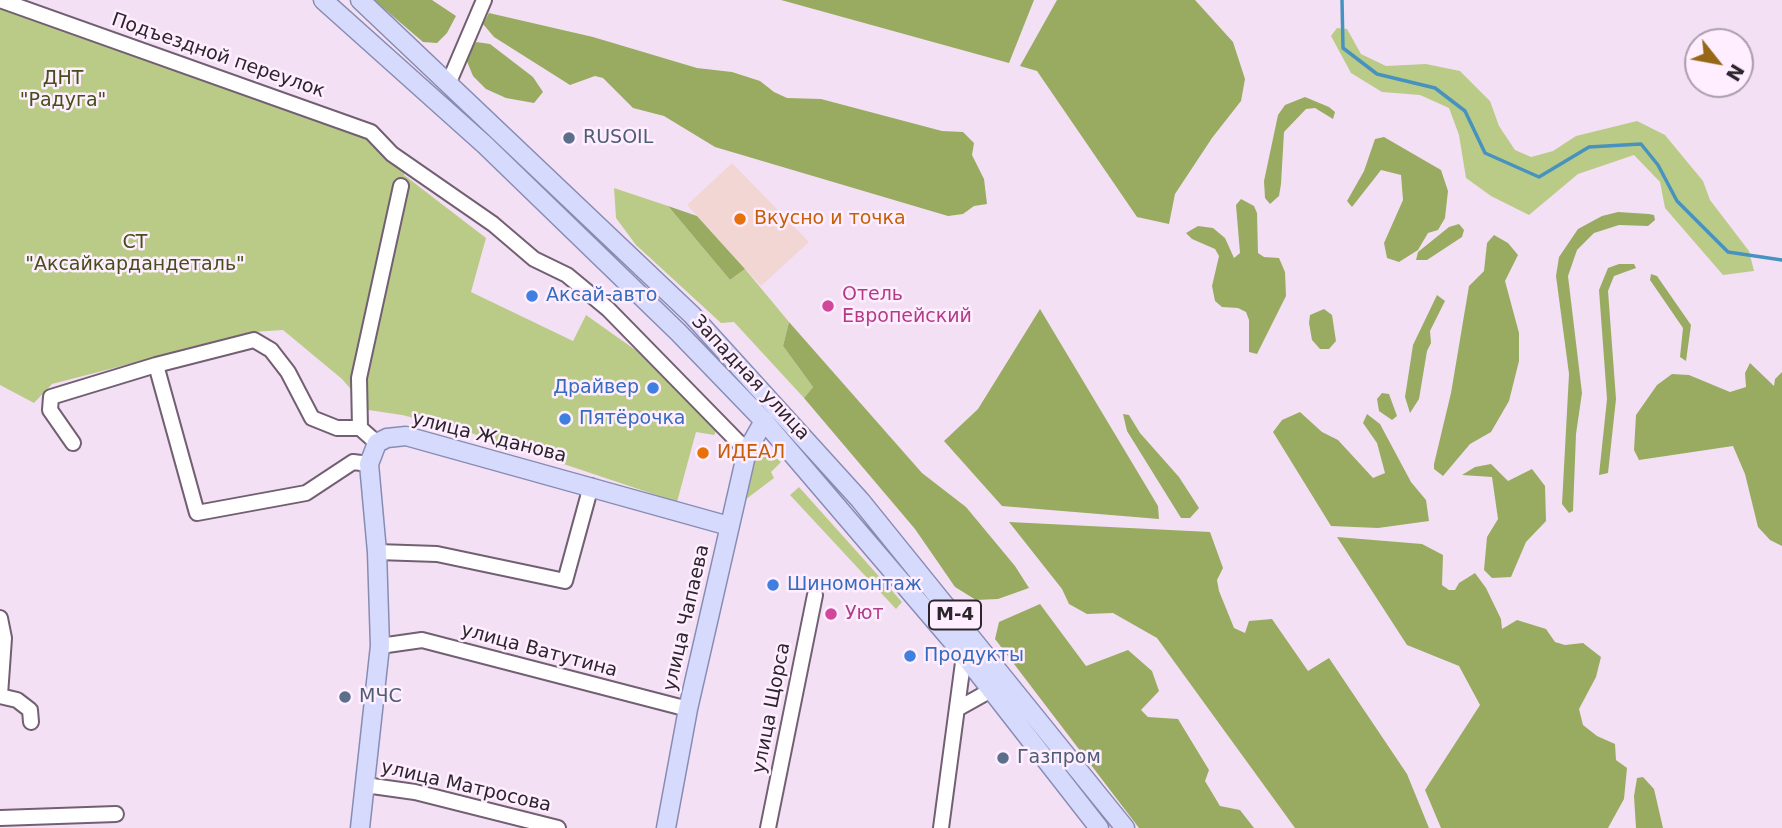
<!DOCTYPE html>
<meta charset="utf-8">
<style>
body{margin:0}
#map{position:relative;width:1782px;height:828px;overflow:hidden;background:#f4e0f4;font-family:"DejaVu Sans",sans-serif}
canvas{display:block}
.north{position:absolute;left:1684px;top:28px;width:70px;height:70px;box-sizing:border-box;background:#fef;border:2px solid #ab9eab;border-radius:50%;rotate:121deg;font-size:19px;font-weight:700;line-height:28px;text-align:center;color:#2c252c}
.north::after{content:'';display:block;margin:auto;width:24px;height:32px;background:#976718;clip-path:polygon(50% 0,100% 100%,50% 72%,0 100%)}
</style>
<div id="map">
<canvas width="1782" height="828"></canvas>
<div class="north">N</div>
</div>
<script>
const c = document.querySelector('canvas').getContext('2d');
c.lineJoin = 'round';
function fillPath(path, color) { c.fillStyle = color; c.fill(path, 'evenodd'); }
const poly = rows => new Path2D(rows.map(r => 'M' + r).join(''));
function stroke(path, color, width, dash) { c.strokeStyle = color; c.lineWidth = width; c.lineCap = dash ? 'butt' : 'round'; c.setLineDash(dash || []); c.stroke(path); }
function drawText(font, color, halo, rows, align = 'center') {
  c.font = font + ' "DejaVu Sans",sans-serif'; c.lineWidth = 5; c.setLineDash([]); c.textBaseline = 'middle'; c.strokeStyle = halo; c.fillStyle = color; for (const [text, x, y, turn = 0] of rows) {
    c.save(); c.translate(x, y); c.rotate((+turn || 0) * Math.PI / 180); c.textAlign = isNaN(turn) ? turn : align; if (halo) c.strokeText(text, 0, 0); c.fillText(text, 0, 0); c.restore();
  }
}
const commercial = poly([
 [732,163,809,242,761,286,687,205]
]);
const green = poly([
 [0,0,363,132,407,157,404,175,486,238,471,292,573,341,586,315,644,356,718,428,714,435,696,432,677,502,459,429,402,415,355,408,355,394,342,379,283,330,253,332,52,384,34,403,0,385],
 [1337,28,1347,29,1361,54,1386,66,1426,64,1460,71,1490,101,1499,126,1515,150,1531,157,1553,151,1576,136,1637,121,1665,135,1703,181,1710,200,1749,251,1754,271,1723,275,1665,208,1660,182,1634,155,1578,174,1529,215,1491,196,1466,178,1459,135,1449,108,1420,95,1382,92,1351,73,1331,36],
 [614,188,668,206,730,280,745,269,789,322,783,346,813,387,804,398,734,322,721,323,636,245,616,218],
 [763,453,772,455,781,462,771,472,774,478,741,503,748,469,755,456],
 [799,487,902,602,896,609,790,495]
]);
const forest = poly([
 [374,0,432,0,456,16,447,33,437,43,423,42],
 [781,0,1034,0,1009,63],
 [1057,0,1195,0,1233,42,1245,79,1241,101,1212,138,1175,194,1169,224,1137,217,1037,71,1020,66],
 [489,13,593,37,697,68,732,72,760,81,774,92,787,98,821,99,942,131,963,132,974,143,972,155,984,179,987,204,974,206,963,214,948,216,715,147,664,116,633,108,603,78,595,76,570,85,494,37,483,24],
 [476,42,490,44,533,77,543,92,534,103,506,98,486,89,473,76,466,59],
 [1305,97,1329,107,1335,112,1333,119,1315,108,1306,109,1284,132,1281,184,1279,196,1270,204,1265,198,1264,181,1278,115,1285,105],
 [1384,137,1441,170,1448,191,1445,218,1438,230,1428,233,1418,250,1399,262,1387,258,1384,243,1403,200,1401,175,1381,170,1352,207,1347,201,1364,171,1375,139],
 [1241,199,1254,206,1257,213,1258,253,1264,257,1279,258,1285,272,1286,296,1257,354,1249,352,1249,320,1246,312,1238,308,1222,307,1215,301,1212,286,1219,256,1215,249,1192,239,1186,233,1198,226,1213,228,1225,238,1234,258,1240,253,1236,205],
 [668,206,697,216,745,269,730,280],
 [1618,212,1649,214,1654,215,1655,220,1648,226,1619,225,1594,233,1577,250,1568,276,1582,393,1576,434,1573,511,1569,513,1562,504,1569,374,1556,276,1559,257,1578,229,1602,216],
 [1459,224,1464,230,1462,237,1427,260,1416,260,1418,252,1449,227],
 [1494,235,1508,243,1518,255,1505,281,1519,333,1519,361,1509,401,1491,432,1470,444,1443,476,1434,469,1434,464,1451,393,1469,286,1484,271,1487,243],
 [1619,264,1634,264,1636,268,1614,276,1608,291,1616,399,1608,473,1599,475,1607,399,1599,290,1608,268],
 [1651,274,1657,276,1691,325,1686,361,1680,357,1683,328,1650,280],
 [1437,295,1445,301,1430,331,1431,343,1427,351,1419,399,1410,413,1405,397,1413,345],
 [1040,309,1158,506,1159,519,1002,506,944,441,978,409],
 [1324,309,1332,315,1336,341,1329,349,1320,349,1312,340,1309,323,1310,315],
 [789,322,922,473,966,507,1015,566,1029,588,998,599,976,600,955,587,915,529,804,398,813,387,783,346],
 [1750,363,1774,386,1775,379,1782,372,1782,546,1770,540,1758,527,1745,474,1733,446,1639,460,1634,450,1636,415,1657,385,1672,374,1689,375,1730,392,1746,387,1745,373],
 [1382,393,1389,394,1397,416,1392,420,1379,411,1377,399],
 [1300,412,1322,432,1338,440,1373,478,1385,473,1377,443,1363,423,1367,414,1380,424,1411,482,1426,500,1429,521,1378,528,1331,526,1273,432,1282,420],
 [1123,414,1129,415,1140,433,1179,477,1199,508,1190,518,1181,518,1127,431],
 [1491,464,1508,481,1532,469,1545,486,1546,521,1526,542,1511,577,1492,578,1484,570,1487,537,1498,519,1492,477,1462,475,1475,467],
 [1009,522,1210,532,1223,568,1217,580,1219,591,1234,628,1245,633,1249,621,1272,619,1308,671,1329,658,1407,774,1429,828,1295,828,1157,638,1113,613,1087,614,1069,604,1062,589],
 [1337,537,1422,544,1443,555,1442,585,1449,590,1455,590,1459,583,1475,573,1486,588,1501,619,1502,629,1517,620,1546,629,1555,642,1565,645,1583,643,1601,657,1596,677,1579,709,1583,725,1597,736,1615,744,1616,760,1627,768,1624,799,1608,828,1441,828,1425,790,1480,705,1459,666,1407,645],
 [1040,604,1086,666,1128,650,1152,671,1159,691,1141,710,1148,717,1178,719,1209,770,1205,781,1220,806,1240,810,1254,828,1139,828,995,639,999,622],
 [1643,777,1654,789,1663,828,1636,828,1634,796,1637,778]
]);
const stream = poly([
 [1342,0,1343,48,1377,74,1435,88,1465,111,1485,153,1539,177,1589,147,1641,144,1658,165,1677,201,1728,252,1782,260]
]);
const minor = poly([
 [0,0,371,132,392,154,493,224,534,259,567,275,608,309,747,451],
 [449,82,484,0],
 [156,365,197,513,306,493,353,462,369,464],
 [73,443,50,410,51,397,156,365,254,340,271,350,288,372,312,418,337,428,360,428],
 [377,443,360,428,359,378,401,186],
 [377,552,437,554,565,581,591,486],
 [0,618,4,638,0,695],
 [380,646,422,640,688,709],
 [0,696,17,700,30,710,31,722],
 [959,708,993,689],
 [365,785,415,792,558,828],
 [0,818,116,814],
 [768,828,815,595],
 [941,828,964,655]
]);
const major = poly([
 [323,0,485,145,678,332,764,421,964,655,1099,828],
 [360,0,692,315,860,500,1125,828],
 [360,828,380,646,377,552,369,464,377,443,387,438,406,436,729,526],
 [666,828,688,709,747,451,764,421]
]);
const markers = [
 [569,138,7,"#5c6f8a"],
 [740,219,7,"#e8710a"],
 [532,296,7,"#3f7fe0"],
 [828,306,7,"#d1479c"],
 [653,388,7,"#3f7fe0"],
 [565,419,7,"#3f7fe0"],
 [703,453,7,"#e8710a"],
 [773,585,7,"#3f7fe0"],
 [831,614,7,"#d1479c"],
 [910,656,7,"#3f7fe0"],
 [345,697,7,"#5c6f8a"],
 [1003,758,7,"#5c6f8a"]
];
const shields = [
 [955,615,52]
];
const shieldNames = [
 ["М-4",955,615]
];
const streetNames = [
 ["Подъездной переулок",218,56,19],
 ["Западная улица",750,378,47],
 ["улица Жданова",489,438,14],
 ["улица Чапаева",687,618,-77],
 ["улица Ватутина",539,651,15],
 ["улица Щорса",772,708,-79],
 ["улица Матросова",466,787,13]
];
const parkNames = [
 ["ДНТ",63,79],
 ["\"Радуга\"",63,101],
 ["СТ",135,243],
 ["\"Аксайкардандеталь\"",135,265]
];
const serviceNames = [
 ["RUSOIL",583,138],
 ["МЧС",359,697],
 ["Газпром",1017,758]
];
const foodNames = [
 ["Вкусно и точка",754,219],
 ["ИДЕАЛ",717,453]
];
const hotelNames = [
 ["Отель",842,295],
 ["Европейский",842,317],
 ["Уют",845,614]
];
const shopNames = [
 ["Аксай-авто",546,296],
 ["Драйвер",639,388,"right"],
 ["Пятёрочка",579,419],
 ["Шиномонтаж",787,585],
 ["Продукты",924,656]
];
fillPath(commercial, '#f1d6d3');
fillPath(green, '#bacb88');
fillPath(forest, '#99ab61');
stroke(stream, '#4792bf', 3.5);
stroke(minor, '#726072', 18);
stroke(major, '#888cb3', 21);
stroke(minor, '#fff', 14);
stroke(major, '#d6dbfd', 18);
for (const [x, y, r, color] of markers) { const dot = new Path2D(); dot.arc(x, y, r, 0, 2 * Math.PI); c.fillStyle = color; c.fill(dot); stroke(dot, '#fef', 2.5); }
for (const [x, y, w] of shields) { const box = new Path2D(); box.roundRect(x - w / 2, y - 14.5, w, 29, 5); c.fillStyle = '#fef'; c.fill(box); stroke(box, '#2c252c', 2); }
drawText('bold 18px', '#2c252c', null, shieldNames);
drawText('19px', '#2c252c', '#fef', streetNames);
drawText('19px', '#444f19', '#fef', parkNames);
drawText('19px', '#4e5e75', '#fef', serviceNames, 'left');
drawText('19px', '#c56008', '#fef', foodNames, 'left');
drawText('19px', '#b23c85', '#fef', hotelNames, 'left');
drawText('19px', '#366cbe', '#fef', shopNames, 'left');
</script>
